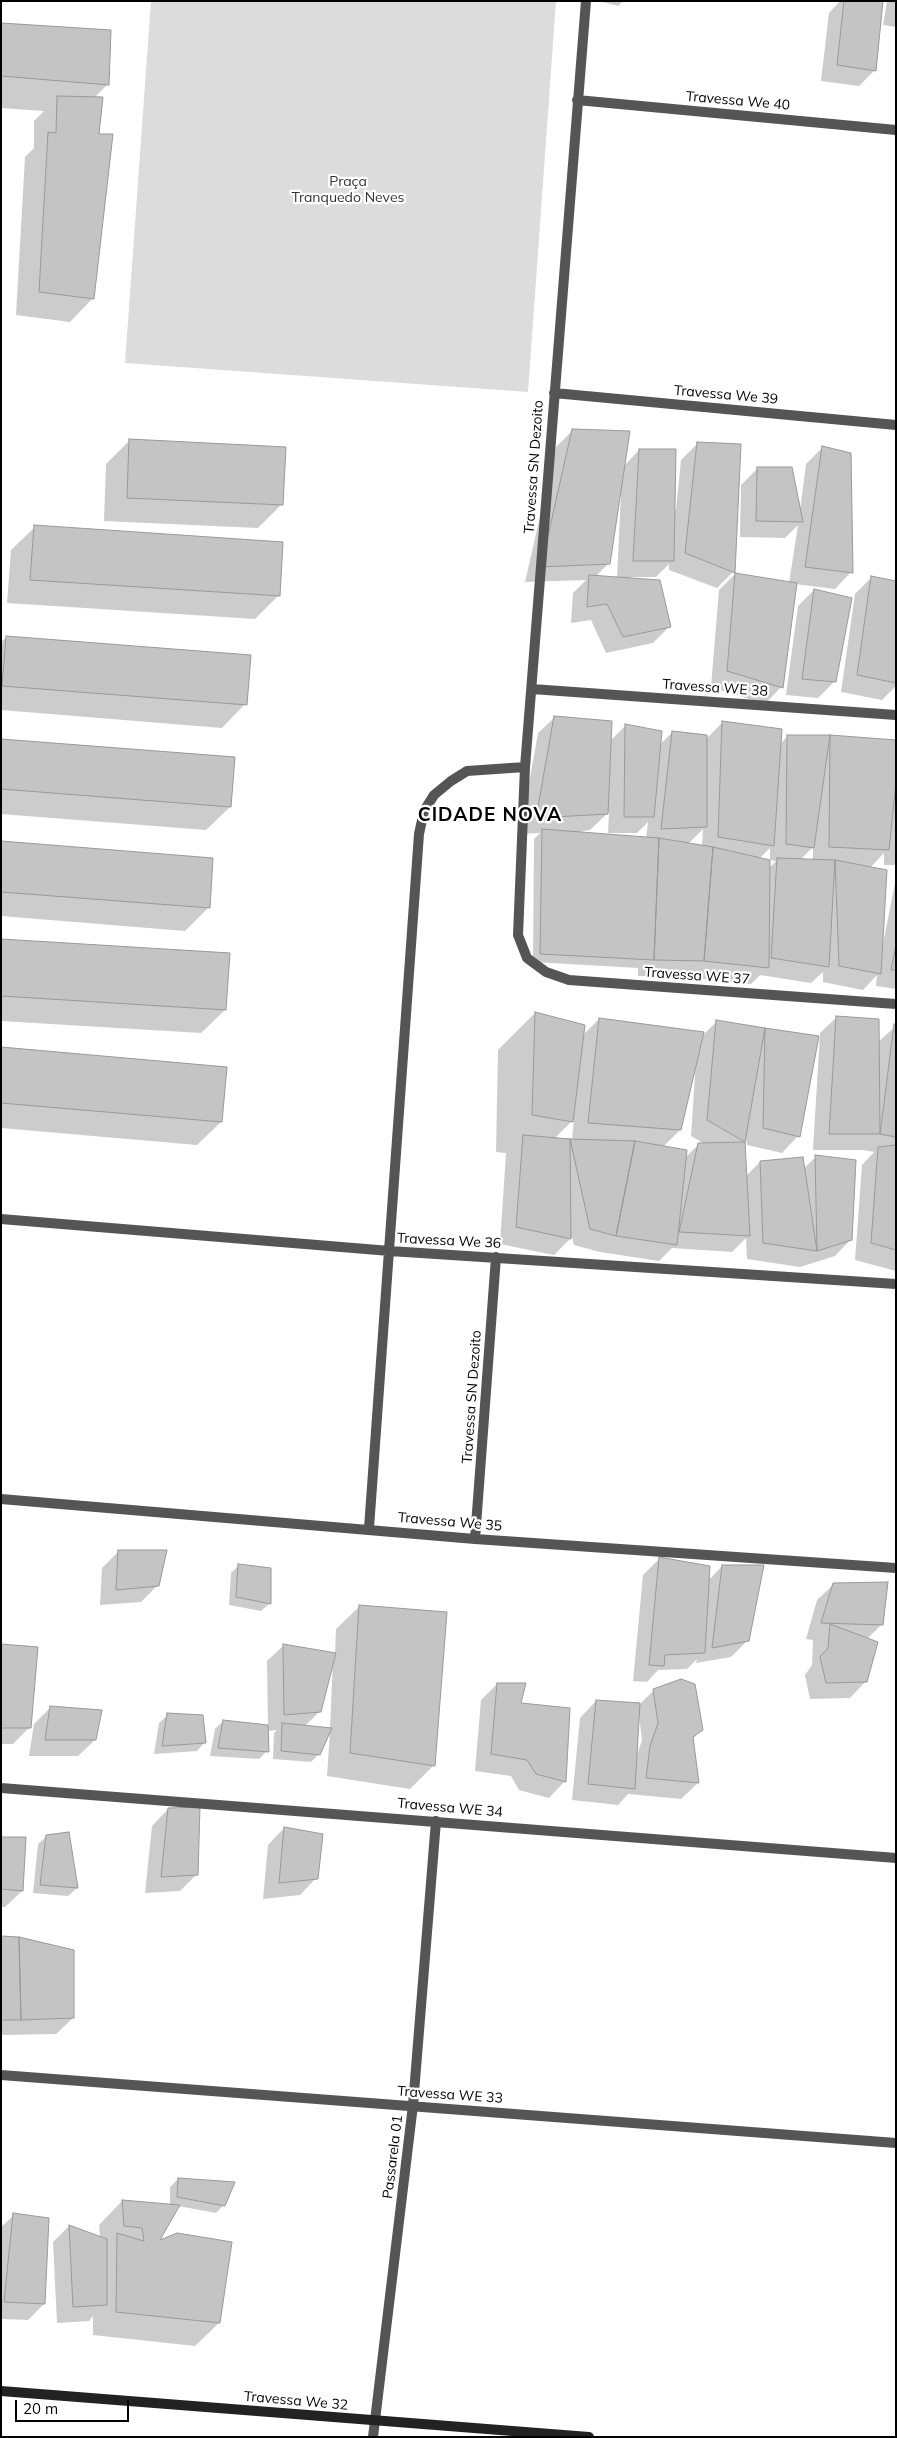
<!DOCTYPE html>
<meta charset="utf-8">
<style>
body{margin:0}
#map{position:relative;width:897px;height:2438px;overflow:hidden;background:#fff;font-family:Mulish,sans-serif}
canvas{display:block}
.frame{position:absolute;inset:0;border:2px solid #000;pointer-events:none}
.scale{position:absolute;left:15px;top:2400px;width:114px;height:22px;box-sizing:border-box;border:2px solid #000;border-top:0;padding-left:6px;font-size:15px;line-height:18px;white-space:nowrap;color:#000;-webkit-text-stroke:4px #fff;paint-order:stroke}
</style>
<div id="map">
<canvas width="897" height="2438"></canvas>
<div class="frame"></div>
<div class="scale">20 m</div>
</div>
<script>
const c = document.querySelector('canvas').getContext('2d');
c.lineJoin = 'round';
function fillPath(path, color) { c.fillStyle = color; c.fill(path, 'evenodd'); }
const poly = rows => new Path2D(rows.map(r => 'M' + r).join(''));
function stroke(path, color, width, dash) { c.strokeStyle = color; c.lineWidth = width; c.lineCap = dash ? 'butt' : 'round'; c.setLineDash(dash || []); c.stroke(path); }
function drawText(font, color, halo, rows, align = 'center') {
  c.font = font + ' Mulish,sans-serif'; c.lineWidth = 4.5; c.setLineDash([]); c.textBaseline = 'middle'; c.strokeStyle = halo; c.fillStyle = color; for (const [text, x, y, turn = 0] of rows) {
    c.save(); c.translate(x, y); c.rotate((+turn || 0) * Math.PI / 180); c.textAlign = isNaN(turn) ? turn : align; if (halo) c.strokeText(text, 0, 0); c.fillText(text, 0, 0); c.restore();
  }
}
const green = poly([
 [151,1,556,1,528,392,125,363]
]);
const shadow = poly([
 [599,1,623,1,618,6],
 [840,1,882,1,875,70,859,86,821,81,829,13],
 [887,1,896,1,896,27,883,25],
 [1,24,107,85,94,98,98,135,93,298,70,322,16,315,25,157,34,148,34,121,44,111,1,108],
 [573,430,624,466,639,450,674,510,676,510,681,460,698,443,733,572,717,588,669,570,669,564,656,577,630,577,670,626,653,643,606,653,591,620,571,623,573,593,586,580,525,582,556,447],
 [619,494,621,494,617,578,595,577,609,563],
 [130,440,281,505,258,528,104,521,106,464],
 [823,447,851,572,835,589,795,584,781,687,765,704,711,687,719,590,735,574,789,583,798,525,785,538,740,537,741,485,758,468,800,510,806,464],
 [35,527,278,596,255,619,7,603,11,550],
 [871,578,896,582,896,686,882,700,841,692,855,594],
 [814,590,835,681,818,698,786,695,798,606],
 [7,637,245,704,222,728,1,710,1,642],
 [555,717,610,741,625,726,659,745,673,732,706,739,722,723,779,745,788,736,830,736,896,742,896,865,884,865,884,853,870,868,881,944,883,944,896,878,896,989,876,986,877,975,863,990,823,982,823,972,811,983,760,975,751,984,687,977,638,976,638,968,533,962,534,839,540,833,520,834,538,733],
 [609,812,608,833,637,833,648,822,646,839,572,833,590,830],
 [703,829,702,846,688,844],
 [813,847,813,861,800,860],
 [770,848,770,860,776,861,769,868,759,859],
 [1,740,230,807,206,830,1,814],
 [1,843,208,908,185,931,1,916],
 [1,940,225,1010,201,1033,1,1021],
 [535,1013,583,1026,582,1036,599,1019,702,1036,716,1022,817,1037,798,1136,782,1153,747,1145,745,1132,744,1142,745,1177,760,1162,803,1169,816,1157,851,1239,835,1256,800,1267,747,1259,746,1238,732,1252,672,1248,659,1261,600,1252,574,1245,572,1237,554,1255,500,1244,506,1153,496,1152,498,1050],
 [696,1060,691,1136,705,1144,699,1144,685,1158,663,1147,680,1130],
 [574,1119,572,1139,555,1138],
 [837,1017,878,1042,896,1026,896,1271,855,1260,862,1165,874,1152,863,1150,813,1150,820,1033],
 [1,1048,221,1122,197,1145,1,1128],
 [118,1552,158,1585,141,1602,100,1605,102,1568],
 [659,1559,708,1581,722,1566,748,1640,731,1657,696,1663,697,1659,687,1669,658,1670,647,1682,633,1681,643,1575],
 [239,1565,270,1603,261,1611,229,1605,231,1573],
 [834,1584,882,1624,867,1639,866,1681,850,1698,810,1699,805,1675,812,1665,813,1640,806,1639,817,1600],
 [360,1606,434,1765,410,1789,327,1776,330,1731,319,1754,311,1762,273,1759,274,1733,277,1730,267,1731,267,1751,259,1759,210,1756,215,1729,223,1721,268,1727,267,1661,284,1645,335,1654,336,1629],
 [333,1659,330,1729,304,1727,320,1711],
 [1,1645,29,1728,13,1744,1,1744],
 [497,1684,565,1781,549,1798,519,1790,511,1776,475,1771,481,1700],
 [654,1690,702,1729,692,1739,698,1783,681,1799,628,1794,618,1805,572,1800,580,1718,596,1701,638,1706],
 [639,1716,642,1740,636,1758],
 [51,1707,95,1740,78,1756,29,1756,34,1724],
 [168,1715,205,1742,197,1751,154,1754,159,1723],
 [168,1809,197,1874,180,1891,145,1893,152,1826],
 [284,1828,316,1878,300,1895,263,1899,268,1845],
 [68,1834,77,1888,68,1896,33,1893,38,1844,47,1836],
 [1,1839,22,1891,5,1907,1,1907],
 [1,1937,73,2018,56,2034,1,2035],
 [178,2179,224,2205,216,2213,178,2206,157,2243,219,2323,195,2346,93,2335,93,2316,89,2321,57,2323,53,2242,69,2226,100,2237,99,2225,122,2201,170,2205,170,2187],
 [14,2215,44,2304,28,2320,1,2319,1,2227]
]);
const building = poly([
 [844,1,883,1,876,71,837,65,844,1],
 [1,23,111,30,109,85,1,76,1,23],
 [57,96,103,97,99,134,113,134,94,299,39,292,48,132,56,133,57,96],
 [572,429,630,431,610,564,541,567,572,429],
 [129,439,286,447,283,505,127,498,129,439],
 [697,442,741,444,735,573,685,553,697,442],
 [822,446,851,453,853,573,805,567,822,446],
 [639,449,676,449,674,561,633,561,639,449],
 [757,467,792,467,803,522,756,521,757,467],
 [34,525,283,542,280,596,30,580,34,525],
 [735,573,797,583,783,688,727,671,735,573],
 [589,575,660,580,671,627,623,637,607,604,587,607,589,575],
 [871,576,896,581,896,683,857,675,871,576],
 [814,589,852,598,836,682,802,679,814,589],
 [6,636,251,655,247,705,2,686,6,636],
 [554,716,612,721,608,814,536,818,554,716],
 [722,721,782,729,774,846,718,837,722,721],
 [625,724,662,731,654,817,624,817,625,724],
 [672,731,707,735,707,827,661,829,672,731],
 [787,735,830,735,814,848,786,844,787,735],
 [830,735,896,740,896,783,889,850,829,847,830,735],
 [1,739,235,757,231,807,1,789,1,739],
 [542,829,659,838,654,960,540,954,542,829],
 [659,838,713,847,704,961,654,960,659,838],
 [1,841,213,858,210,908,1,892,1,841],
 [713,847,770,860,769,968,704,961,713,847],
 [777,858,835,860,829,967,771,958,777,858],
 [835,860,887,870,881,974,839,966,835,860],
 [1,939,230,953,226,1010,1,996,1,939],
 [896,945,896,970,891,970,896,945],
 [535,1012,585,1025,573,1122,532,1115,535,1012],
 [836,1016,879,1019,880,1134,829,1134,836,1016],
 [599,1018,704,1032,681,1130,588,1123,599,1018],
 [716,1020,765,1028,745,1142,707,1120,716,1020],
 [894,1024,896,1025,896,1137,880,1134,894,1024],
 [765,1028,819,1036,800,1137,763,1128,765,1028],
 [1,1047,227,1067,222,1122,1,1103,1,1047],
 [523,1135,570,1139,571,1239,516,1227,523,1135],
 [570,1139,635,1141,616,1236,590,1229,570,1139],
 [635,1141,687,1150,677,1245,616,1236,635,1141],
 [745,1142,750,1236,679,1232,698,1143,745,1142],
 [896,1145,896,1250,871,1243,878,1147,896,1145],
 [815,1155,856,1160,852,1240,817,1251,815,1155],
 [803,1157,817,1251,763,1243,760,1161,803,1157],
 [118,1550,167,1550,159,1586,116,1590,118,1550],
 [659,1557,710,1566,705,1653,665,1655,664,1666,649,1665,659,1557],
 [238,1564,271,1568,271,1604,236,1597,238,1564],
 [722,1565,764,1565,749,1641,712,1648,722,1565],
 [888,1582,883,1625,821,1623,833,1583,888,1582],
 [359,1605,447,1612,435,1766,350,1753,359,1605],
 [830,1624,878,1642,867,1682,826,1683,820,1657,828,1648,830,1624],
 [1,1644,38,1647,31,1728,1,1728,1,1644],
 [283,1644,336,1653,321,1712,284,1715,283,1644],
 [681,1679,695,1684,703,1730,693,1737,699,1783,646,1778,650,1746,658,1723,653,1689,681,1679],
 [497,1683,526,1683,521,1703,570,1708,566,1782,536,1774,527,1760,491,1754,497,1683],
 [596,1700,640,1703,635,1789,588,1784,596,1700],
 [50,1706,102,1710,96,1740,45,1740,50,1706],
 [167,1713,203,1715,206,1743,162,1746,167,1713],
 [223,1720,268,1725,269,1752,218,1748,223,1720],
 [282,1723,332,1728,320,1755,281,1751,282,1723],
 [200,1807,198,1875,161,1877,168,1808,200,1807],
 [284,1827,323,1834,318,1879,279,1883,284,1827],
 [69,1832,78,1888,40,1885,46,1835,69,1832],
 [1,1837,26,1837,23,1891,1,1889,1,1837],
 [1,1936,19,1937,21,2020,1,2020,1,1936],
 [19,1937,74,1950,74,2018,21,2020,19,1937],
 [178,2178,235,2182,225,2206,177,2197,178,2178],
 [122,2200,180,2205,160,2240,177,2233,232,2242,220,2323,116,2312,117,2233,144,2241,142,2228,124,2226,122,2200],
 [13,2213,49,2218,45,2304,4,2302,13,2213],
 [69,2225,107,2239,107,2305,73,2307,69,2225]
]);
const street = poly([
 [586,1,525,767,518,935,527,958,546,972,569,980,896,1004],
 [577,100,896,130],
 [554,393,896,425],
 [532,689,896,715],
 [1,1219,390,1251,896,1284],
 [1,1499,475,1539,896,1568],
 [369,1528,419,834,424,811,434,795,451,781,467,771,525,767],
 [475,1539,496,1257],
 [1,1788,896,1858],
 [1,2075,896,2143],
 [373,2437,413,2105,436,1821]
]);
const secondary = poly([
 [1,2391,589,2437]
]);
const streetNames = [
 ["Travessa We 40",738,101,5],
 ["Travessa We 39",726,395,5],
 ["Travessa SN Dezoito",534,467,-86],
 ["Travessa WE 38",715,688,4],
 ["Travessa WE 37",697,976,4],
 ["Travessa We 36",449,1241,3],
 ["Travessa SN Dezoito",472,1397,-86],
 ["Travessa We 35",450,1522,5],
 ["Travessa WE 34",450,1808,5],
 ["Travessa WE 33",450,2095,4],
 ["Passarela 01",393,2157,-83],
 ["Travessa We 32",296,2401,5]
];
const parkNames = [
 ["Praça",348,182],
 ["Tranquedo Neves",348,198]
];
const districtNames = [
 ["CIDADE NOVA",490,815]
];
fillPath(green, '#dcdcdc');
fillPath(shadow, '#0003');
fillPath(building, '#c4c4c4');
stroke(building, '#999', 1);
stroke(street, '#555', 10);
stroke(secondary, '#222', 10);
drawText('14px', '#000', '#fff', streetNames);
drawText('14px', '#333', '#fff', parkNames);
c.letterSpacing = '1px';
drawText('bold 19px', '#000', '#fff', districtNames);
c.letterSpacing = '0px';
</script>
